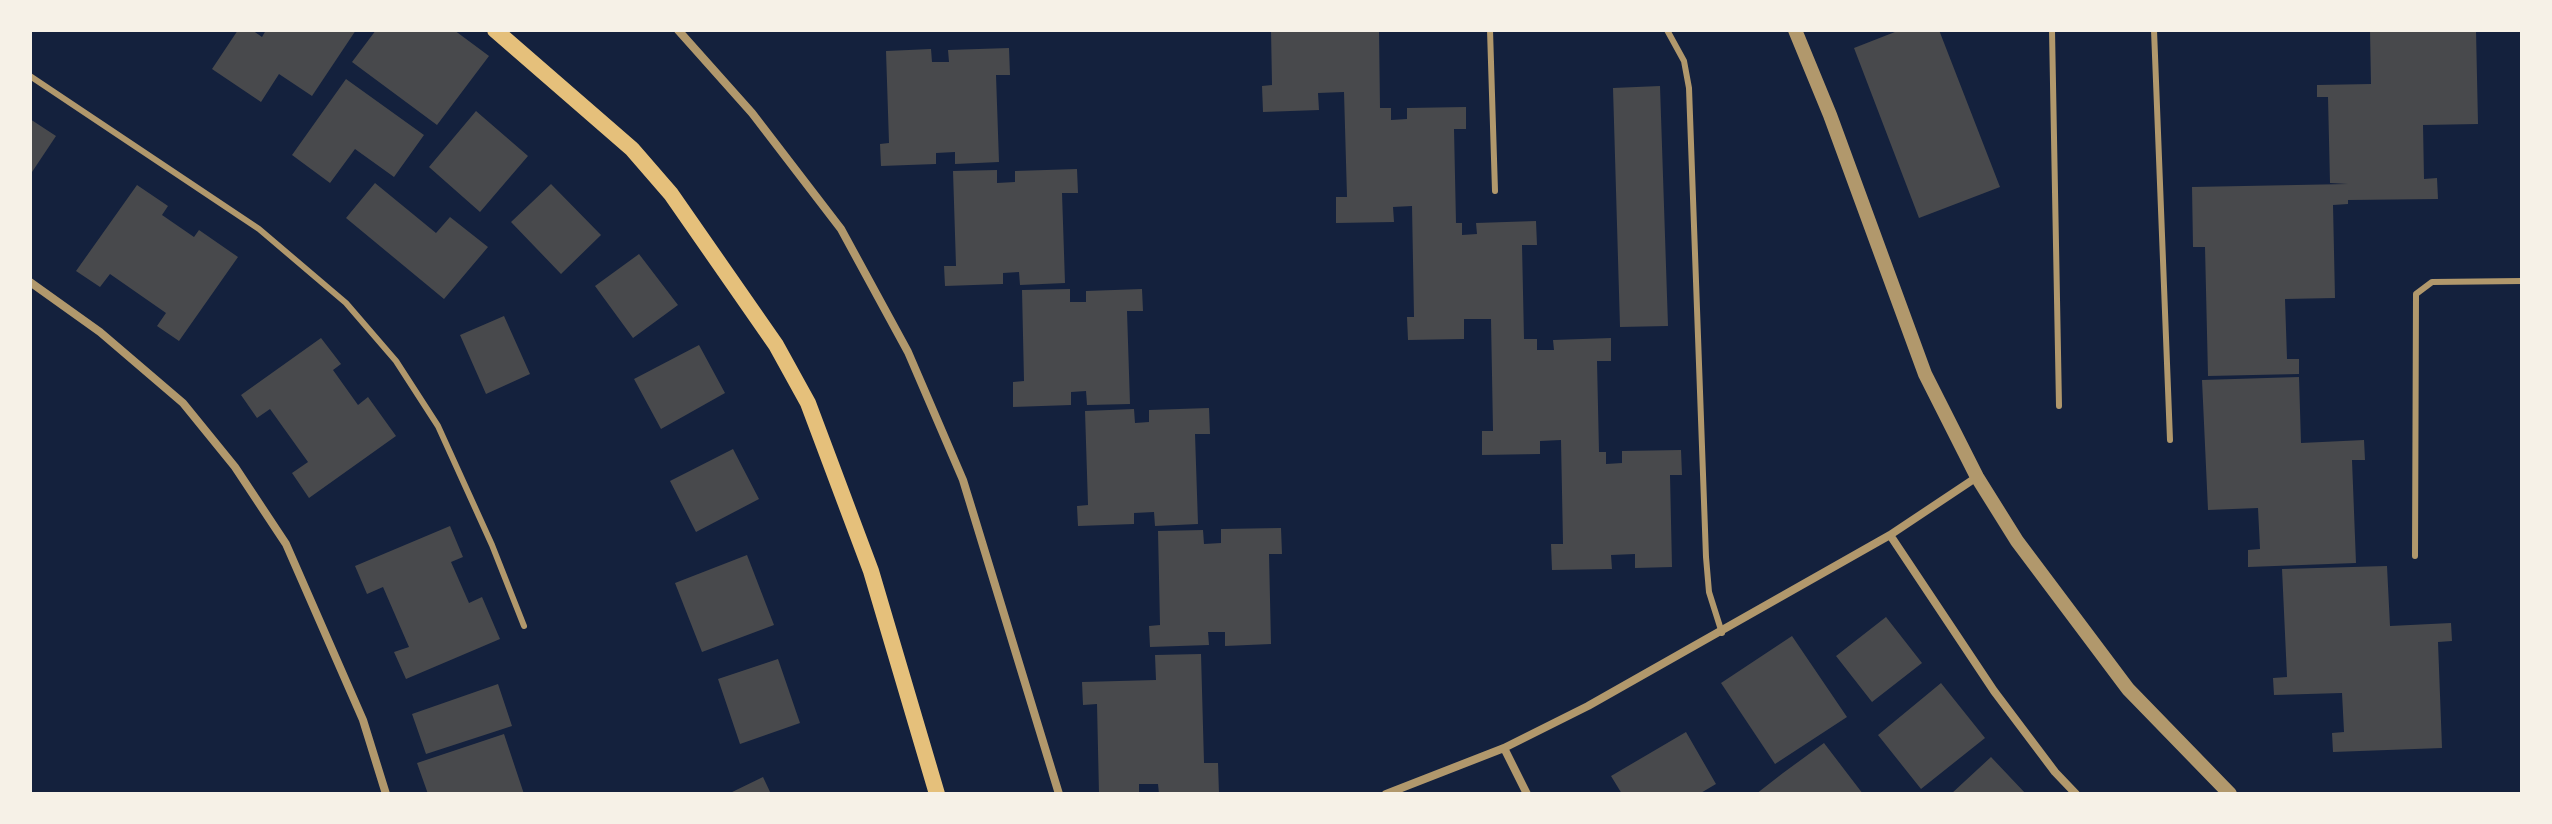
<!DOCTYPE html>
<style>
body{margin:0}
#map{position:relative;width:2552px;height:824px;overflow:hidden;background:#14213d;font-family:Overpass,sans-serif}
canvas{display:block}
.frame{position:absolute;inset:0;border:32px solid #f6f1e7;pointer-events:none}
</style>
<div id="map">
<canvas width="2552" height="824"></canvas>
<div class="frame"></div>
</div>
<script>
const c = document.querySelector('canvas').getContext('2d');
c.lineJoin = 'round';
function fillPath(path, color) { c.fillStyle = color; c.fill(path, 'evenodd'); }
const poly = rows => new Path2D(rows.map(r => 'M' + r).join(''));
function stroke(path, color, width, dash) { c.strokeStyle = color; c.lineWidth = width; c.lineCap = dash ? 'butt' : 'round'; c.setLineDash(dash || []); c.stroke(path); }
const building = poly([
 [238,30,252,30,262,37,266,30,356,30,312,96,279,74,261,102,212,69],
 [376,30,454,30,489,56,437,125,352,62],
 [1271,30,1379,30,1380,108,1391,108,1391,120,1407,119,1407,108,1466,107,1466,129,1454,129,1456,223,1462,223,1462,235,1477,234,1476,223,1536,221,1537,245,1522,245,1524,339,1537,339,1537,350,1554,350,1553,340,1611,338,1611,361,1597,361,1599,452,1606,452,1606,464,1622,463,1622,451,1681,450,1682,475,1670,475,1672,567,1635,568,1635,554,1611,555,1612,569,1552,570,1551,544,1563,544,1561,440,1540,441,1540,454,1482,455,1482,431,1493,431,1491,319,1464,319,1464,339,1408,340,1407,317,1414,317,1412,206,1393,207,1394,222,1336,223,1336,197,1347,197,1344,92,1318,93,1319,110,1263,112,1262,86,1272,85],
 [1900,30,1939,30,2000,187,1919,218,1854,48],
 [2370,30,2476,30,2478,124,2423,125,2424,179,2437,178,2438,199,2348,200,2348,204,2333,205,2335,298,2285,299,2287,359,2299,359,2299,374,2208,376,2205,247,2193,247,2192,187,2348,184,2330,183,2328,97,2317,97,2317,85,2371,84],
 [1009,48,1010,75,996,75,999,162,955,164,955,152,936,153,936,164,881,166,880,144,889,143,886,51,931,49,932,62,949,62,948,50],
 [346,79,424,135,394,177,355,149,330,183,292,155],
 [1660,86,1668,326,1620,327,1613,88],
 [476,111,528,156,480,212,429,167],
 [30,119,56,136,30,175],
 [1077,169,1078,193,1062,193,1065,283,1020,285,1019,272,1003,273,1003,284,945,286,944,266,956,266,953,171,997,170,997,183,1015,182,1015,171],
 [375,183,436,233,450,217,488,247,444,299,346,218],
 [551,184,601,235,561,274,511,222],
 [137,185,168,206,162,215,194,237,199,230,238,257,179,341,157,326,166,313,110,274,100,287,76,271],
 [639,254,678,305,633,338,595,286],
 [1070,289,1070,302,1086,302,1086,291,1142,289,1143,311,1127,311,1130,404,1087,405,1086,391,1071,392,1071,405,1013,407,1013,382,1024,381,1022,290],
 [504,316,530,374,486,394,460,335],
 [321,338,341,364,333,370,358,405,368,397,396,436,309,498,292,473,308,462,270,409,257,418,241,395],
 [699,345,725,393,661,429,634,379],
 [2299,377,2301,443,2364,440,2365,460,2352,460,2356,563,2248,567,2248,550,2260,549,2258,508,2208,510,2202,380],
 [1209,408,1210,434,1195,434,1198,524,1155,526,1154,512,1134,513,1134,524,1078,526,1077,506,1088,505,1085,411,1134,409,1135,423,1149,422,1149,410],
 [733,449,759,499,696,532,670,481],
 [450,526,463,557,451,562,469,603,482,597,500,639,406,679,394,652,409,647,383,587,367,594,355,566],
 [1281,528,1282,554,1269,554,1271,644,1225,646,1225,632,1208,632,1209,645,1150,647,1149,626,1160,625,1158,531,1203,530,1204,544,1221,543,1221,529],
 [747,555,774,625,702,652,675,583],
 [2387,566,2390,626,2451,623,2452,641,2438,642,2442,748,2333,752,2332,733,2344,732,2342,693,2274,695,2273,678,2287,677,2282,569],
 [1886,617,1922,663,1872,702,1836,656],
 [1792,636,1847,717,1775,764,1721,683],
 [1201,654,1204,763,1218,763,1219,794,1159,794,1158,784,1139,784,1139,794,1099,794,1097,704,1083,705,1082,682,1156,680,1155,655],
 [778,659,800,723,740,744,718,679],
 [1941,683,1985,738,1921,789,1878,735],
 [498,684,512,726,426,754,412,714],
 [1686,732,1716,784,1699,794,1622,794,1611,776],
 [504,734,524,794,428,794,417,763],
 [1824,743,1863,794,1756,794,1783,773],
 [1991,757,2026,794,1951,794],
 [763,777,771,794,728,794]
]);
const service = poly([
 [1490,30,1495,191],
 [1667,30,1684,61,1689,88,1706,557,1709,592,1722,633],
 [2052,30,2059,406],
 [2154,30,2170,440],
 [30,76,259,229,346,303,396,361,438,426,492,545,524,626],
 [2415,556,2416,294,2432,282,2522,281]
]);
const minor = poly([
 [678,30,752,113,841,229,908,352,963,480,1059,794],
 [30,282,100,332,183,403,235,467,286,544,363,720,386,794],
 [1890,535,1994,691,2055,772,2076,794],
 [1504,748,1527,794],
 [1386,794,1504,748,1588,706,1890,535,1977,477]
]);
const tertiary = poly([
 [1795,30,1830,115,1925,374,1977,477,2017,541,2128,689,2230,794]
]);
const secondary = poly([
 [495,30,632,149,671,194,776,345,808,403,871,571,937,794]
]);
fillPath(building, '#48494c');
stroke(service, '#b1986c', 6);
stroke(minor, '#b1986c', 8);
stroke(tertiary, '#b1986c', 14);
stroke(secondary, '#e5c07b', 16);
</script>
